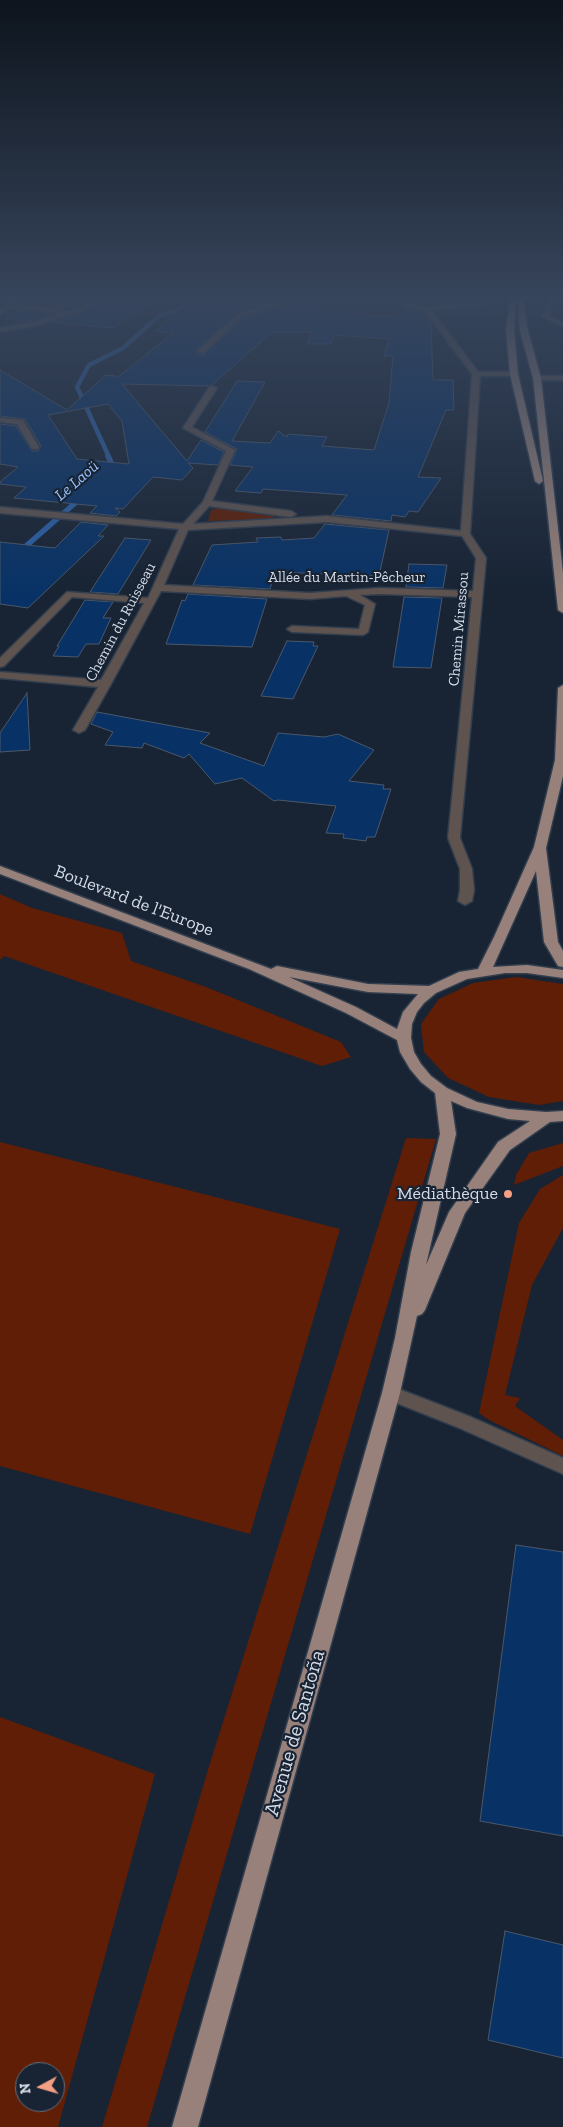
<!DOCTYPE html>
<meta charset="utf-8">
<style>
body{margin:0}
#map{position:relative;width:563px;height:2127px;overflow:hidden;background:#182434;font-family:"Zilla Slab",serif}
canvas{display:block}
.north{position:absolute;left:15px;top:2062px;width:50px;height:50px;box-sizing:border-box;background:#182434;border:1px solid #636d7b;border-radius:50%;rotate:264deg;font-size:14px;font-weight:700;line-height:20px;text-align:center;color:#d4dbe6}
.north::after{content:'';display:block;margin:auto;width:18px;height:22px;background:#f39f83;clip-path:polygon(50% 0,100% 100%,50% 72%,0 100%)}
</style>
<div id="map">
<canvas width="563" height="2127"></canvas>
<div class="north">N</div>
</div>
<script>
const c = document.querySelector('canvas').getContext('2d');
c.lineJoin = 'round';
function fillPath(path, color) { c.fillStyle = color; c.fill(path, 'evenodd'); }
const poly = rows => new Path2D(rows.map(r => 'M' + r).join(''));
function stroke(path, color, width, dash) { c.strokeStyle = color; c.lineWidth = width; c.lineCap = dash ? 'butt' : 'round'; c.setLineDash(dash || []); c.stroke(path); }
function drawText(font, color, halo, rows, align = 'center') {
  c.font = font + ' "Zilla Slab",serif'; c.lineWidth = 4.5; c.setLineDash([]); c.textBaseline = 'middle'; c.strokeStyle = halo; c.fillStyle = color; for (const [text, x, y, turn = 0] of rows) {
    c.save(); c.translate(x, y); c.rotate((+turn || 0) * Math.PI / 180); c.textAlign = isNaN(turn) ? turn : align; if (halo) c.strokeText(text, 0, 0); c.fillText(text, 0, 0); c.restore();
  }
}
const green = poly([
 [219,508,271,515,275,517,270,519,208,521,211,510],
 [0,894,32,908,122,933,131,961,206,987,341,1042,351,1057,322,1066,4,956,0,960],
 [516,977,563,984,563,1101,539,1105,489,1097,448,1078,424,1052,421,1024,439,999,473,983],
 [406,1138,436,1139,147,2127,102,2127,207,1773],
 [0,1142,340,1229,250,1534,0,1466],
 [563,1143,563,1166,514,1185,516,1175,529,1153],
 [563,1175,563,1228,532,1285,505,1395,520,1398,515,1406,563,1440,563,1456,489,1420,479,1413,519,1223,540,1189],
 [0,1717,155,1774,58,2127,0,2127],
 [25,2072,55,2072,55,2102,25,2102]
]);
const streamFar1 = poly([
 [109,457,77,387,89,365,123,348,159,316,191,306]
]);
const stream = poly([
 [108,456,114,469,110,472],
 [18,553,82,497]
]);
const building = poly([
 [36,298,63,298,53,305,28,303,36,298],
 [75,298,90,298,79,306,64,308,75,298],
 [102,298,162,298,112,328,52,322,84,313,102,298],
 [193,298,281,298,236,314,196,350,196,353,203,355,242,319,294,301,368,316,399,315,399,312,405,313,408,308,424,313,431,322,433,380,453,380,454,410,446,410,418,477,441,478,418,512,409,511,405,517,392,515,391,521,332,515,347,495,263,489,261,493,235,491,253,467,230,465,237,449,205,432,237,381,265,382,232,441,270,443,278,431,287,437,288,434,327,437,322,446,374,450,389,403,393,356,384,356,389,339,334,335,331,344,308,344,311,332,272,332,212,385,208,386,122,384,187,461,201,440,224,452,218,465,188,463,193,468,182,480,153,477,123,509,115,508,120,512,116,516,90,513,97,506,14,498,26,487,0,484,0,482,18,467,0,464,0,424,16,426,32,451,38,451,41,446,25,419,0,416,0,370,67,410,106,375,115,376,117,378,173,333,155,331,193,298],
 [108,404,122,421,129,464,77,459,48,415,108,404],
 [17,311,51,314,29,321,5,319,17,311],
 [81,522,108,525,98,536,104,536,28,608,0,604,0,542,55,548,81,522],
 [325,524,389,530,379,576,275,572,270,589,193,585,212,545,258,542,256,538,281,537,282,540,314,538,325,524],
 [125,538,151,540,118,594,90,592,125,538],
 [409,564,447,565,443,588,406,587,409,564],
 [188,594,267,599,252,647,166,644,182,600,185,601,188,594],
 [404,597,442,598,431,668,393,667,404,597],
 [85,600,113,602,103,618,111,618,99,644,86,644,78,657,53,656,59,646,57,646,85,600],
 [287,641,314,642,313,646,318,646,293,699,261,696,287,641],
 [27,693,30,750,0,752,0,733,27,693],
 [97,712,210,733,200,743,264,766,278,733,324,737,338,734,374,750,349,781,384,785,383,789,391,789,375,837,367,837,366,841,343,838,344,834,326,833,336,806,278,800,274,801,242,778,215,784,189,754,184,758,144,743,142,748,105,745,113,732,91,724,97,712],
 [516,1545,563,1552,563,1836,480,1821,516,1545],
 [505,1931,563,1945,563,2058,488,2040,505,1931]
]);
const minor = poly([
 [0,298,19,300,20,301,16,304,54,307,66,298,73,298,60,309,66,311,80,308,93,298,100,298,84,311,67,315,40,325,0,332,0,328,38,321,59,313,11,308,0,314,0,309,11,302,0,300,0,298],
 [288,298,297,298,241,317,204,353,197,351,237,315,288,298],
 [375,298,386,298,427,307,484,301,490,298,497,298,486,305,432,311,478,372,514,372,518,374,514,376,480,376,470,534,486,558,460,838,472,869,474,890,472,901,465,905,458,901,460,890,460,869,448,838,472,597,380,594,360,595,375,604,368,632,363,635,292,632,287,629,292,626,359,629,365,605,346,596,310,599,161,591,111,684,85,730,79,733,73,730,98,687,0,678,0,672,101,680,144,603,72,597,4,666,0,667,0,658,67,592,148,598,179,529,0,513,0,507,183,524,203,502,226,451,183,428,210,386,217,388,192,427,235,450,212,501,291,511,296,514,291,517,209,506,193,524,327,516,461,531,472,374,425,311,375,298],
 [327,522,462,536,476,558,473,591,380,588,310,593,164,585,188,530,327,522],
 [549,298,555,298,549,316,563,322,563,326,542,317,549,298],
 [534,376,563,376,563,380,537,380,533,378,534,376],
 [0,418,23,420,39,447,38,449,32,449,17,424,0,422,0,418],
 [391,1386,471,1417,563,1458,563,1474,457,1427,384,1398,382,1393,384,1388,391,1386]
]);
const major = poly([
 [510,298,516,298,514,330,518,374,543,481,539,484,535,481,510,374,506,330,510,298],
 [520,298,526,298,524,307,528,331,541,378,563,573,563,613,558,610,533,378,520,331,518,307,520,298],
 [563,685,563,776,546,848,558,942,563,951,563,967,558,966,544,942,536,871,493,967,527,965,563,970,563,978,527,973,505,973,467,979,436,993,424,1003,417,1012,412,1024,411,1038,414,1052,421,1064,431,1076,447,1088,477,1102,508,1109,546,1112,563,1111,563,1121,550,1122,510,1150,465,1213,425,1310,422,1314,417,1316,400,1393,198,2127,172,2127,382,1393,395,1338,411,1252,440,1134,435,1093,421,1082,410,1069,400,1052,397,1040,346,1013,249,969,0,874,0,866,271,969,277,966,368,984,429,986,459,972,478,969,494,937,534,847,555,760,558,688,563,685],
 [289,977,368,992,418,994,403,1012,397,1029,356,1007,289,977],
 [451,1101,467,1108,508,1119,530,1121,498,1142,449,1212,426,1265,456,1134,451,1101]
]);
const markers = [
 [508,1194,5,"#f39f83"]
];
const farStreetnames = [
 ["Allée du Martin-Pêcheur",347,578],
 ["Chemin du Ruisseau",121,622,-62],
 ["Chemin Mirassou",459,629,-85]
];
const farWaternames = [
 ["Le Laoü",77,481,-41]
];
const streetNames = [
 ["Boulevard de l'Europe",134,901,21]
];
const poiNames = [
 ["Médiathèque",498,1194]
];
const nearStreetnames = [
 ["Avenue de Santoña",295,1733,-74]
];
fillPath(green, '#5f1e05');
stroke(streamFar1, '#2b61a7', 4.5);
stroke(stream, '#2b61a7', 5.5);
fillPath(building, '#083266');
stroke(building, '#4b586a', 1);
stroke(minor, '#323e4d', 3);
stroke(major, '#323e4d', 3);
fillPath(minor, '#5e534f');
fillPath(major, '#97817a');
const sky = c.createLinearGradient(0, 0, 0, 596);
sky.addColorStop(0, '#0d141d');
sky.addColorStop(0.5, '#37455c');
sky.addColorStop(1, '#37455c00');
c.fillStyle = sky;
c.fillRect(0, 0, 563, 596);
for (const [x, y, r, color] of markers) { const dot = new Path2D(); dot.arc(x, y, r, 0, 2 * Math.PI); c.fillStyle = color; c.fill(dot); stroke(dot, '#182434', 2); }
drawText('15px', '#d4dbe6', '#182434', farStreetnames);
drawText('italic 16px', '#9ac5fe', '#182434', farWaternames);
drawText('18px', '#d4dbe6', '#182434', streetNames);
drawText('18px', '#d4dbe6', '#182434', poiNames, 'right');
drawText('21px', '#d4dbe6', '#182434', nearStreetnames);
</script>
